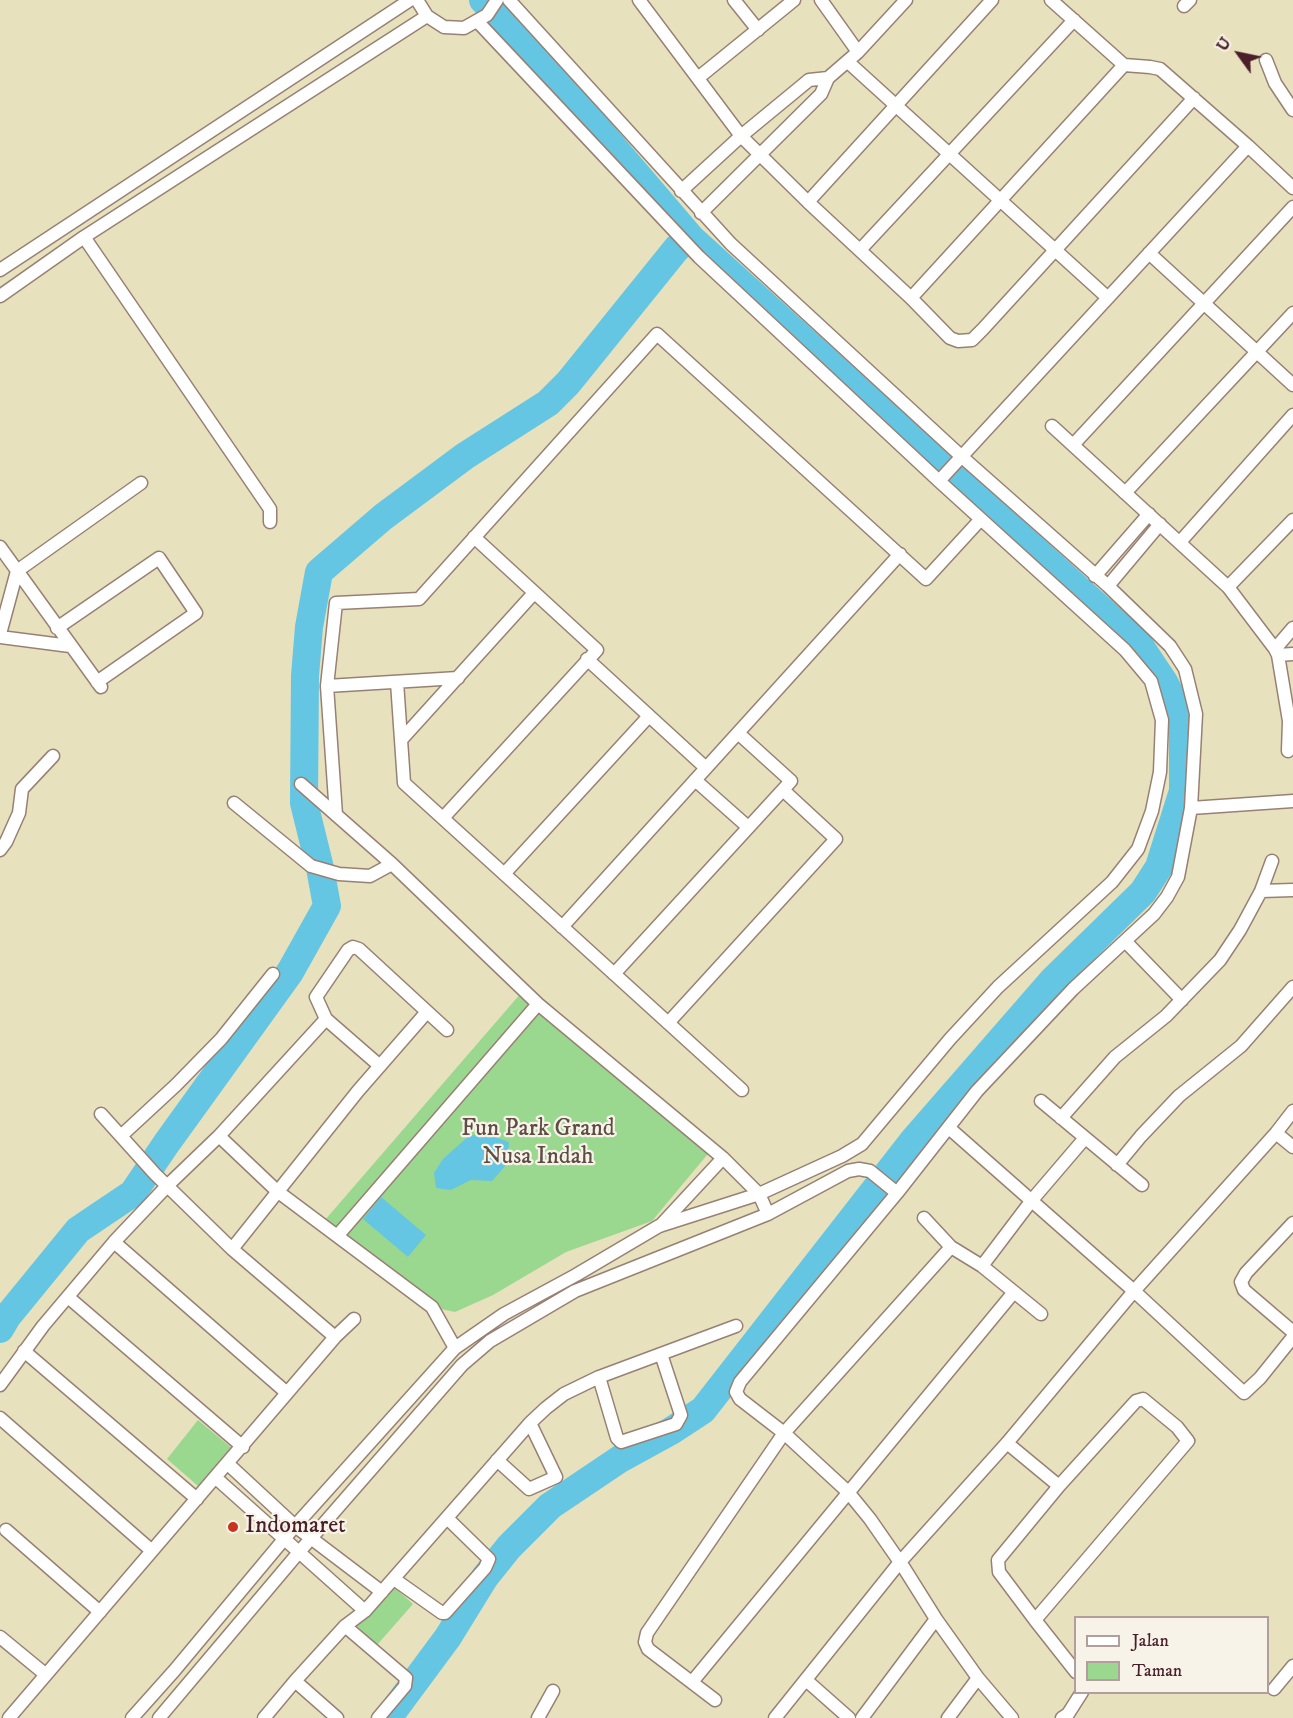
<!DOCTYPE html>
<style>
body{margin:0}
#map{position:relative;width:1293px;height:1718px;overflow:hidden;background:#e7e1be;font-family:"IM FELL DW Pica",serif}
canvas{display:block}
.legend{position:absolute;left:1074px;top:1616px;width:195px;height:78px;box-sizing:border-box;background:#f7f3e8;border:2px solid #b29e9c;margin:0;padding:8px 10px;list-style:none;font-size:18px;color:#4a1f2b}
.legend li{display:flex;align-items:center;gap:12px;height:30px}
.legend b{width:30px;border:2px solid #b29e9c}
.north{position:absolute;left:1209px;top:24px;width:60px;height:60px;-webkit-text-stroke:4px #f7f3e8;paint-order:stroke;rotate:303deg;font-size:16px;font-weight:700;line-height:24px;text-align:center;color:#4a1f2b}
.north::after{content:'';display:block;margin:auto;width:21px;height:27px;background:#4a1f2b;clip-path:polygon(50% 0,100% 100%,50% 72%,0 100%)}
</style>
<div id="map">
<canvas width="1293" height="1718"></canvas>
<ul class="legend">
<li><b style="height:8px;background:#fff"></b>Jalan</li>
<li><b style="height:16px;background:#99d88e"></b>Taman</li>
</ul>
<div class="north">U</div>
</div>
<script>
const c = document.querySelector('canvas').getContext('2d');
c.lineJoin = 'round';
function fillPath(path, color) { c.fillStyle = color; c.fill(path, 'evenodd'); }
const poly = rows => new Path2D(rows.map(r => 'M' + r).join(''));
function stroke(path, color, width, dash) { c.strokeStyle = color; c.lineWidth = width; c.lineCap = dash ? 'butt' : 'round'; c.setLineDash(dash || []); c.stroke(path); }
function drawText(font, color, halo, rows, align = 'center') {
  c.font = font + ' "IM FELL DW Pica",serif'; c.lineWidth = 4.5; c.setLineDash([]); c.textBaseline = 'middle'; c.strokeStyle = halo; c.fillStyle = color; for (const [text, x, y, turn = 0] of rows) {
    c.save(); c.translate(x, y); c.rotate((+turn || 0) * Math.PI / 180); c.textAlign = isNaN(turn) ? turn : align; if (halo) c.strokeText(text, 0, 0); c.fillText(text, 0, 0); c.restore();
  }
}
const green = poly([
 [528,985,712,1149,652,1221,566,1252,493,1295,455,1312,432,1307,325,1220],
 [198,1420,233,1449,198,1486,167,1459],
 [392,1585,413,1604,377,1645,357,1626]
]);
const water = poly([
 [470,1135,492,1136,509,1142,507,1164,492,1181,471,1180,451,1190,436,1188,434,1173,443,1159],
 [381,1197,426,1235,408,1257,363,1219]
]);
const river = poly([
 [0,1329,7,1317,78,1230,133,1193,166,1144,290,972,327,906,320,868,304,803,305,676,309,627,319,572,383,517,465,456,548,403,568,383,677,248,691,238],
 [388,1718,448,1637,485,1577,509,1547,550,1506,620,1459,671,1431,703,1410,912,1142,1053,980,1143,892,1159,867,1183,791,1183,718,1164,682,1138,643,691,238,518,35,483,0]
]);
const minor = poly([
 [417,0,427,16,444,27,464,28,487,15,497,0],
 [639,0,741,136,808,202,911,298,950,338,958,341,972,340,983,329,1194,98],
 [734,0,758,30],
 [821,0,858,52],
 [1051,0,1124,65,1150,67,1160,69,1248,146,1293,188],
 [1184,6,1190,0],
 [1266,60,1275,83,1293,110],
 [848,62,1108,298],
 [698,78,794,0],
 [681,191,741,136,809,80,828,78],
 [808,202,992,0],
 [701,213,821,94,828,78,858,52,906,0],
 [84,237,270,509,270,522],
 [860,250,1074,20],
 [1149,253,1293,385],
 [0,270,410,0],
 [0,296,84,237,427,16],
 [911,298,1124,65],
 [1052,426,1228,587,1275,649,1278,655,1289,721,1288,751],
 [1073,445,1293,207],
 [939,481,1248,146],
 [1125,493,1293,313],
 [1180,542,1293,415],
 [0,547,101,687],
 [1095,576,1149,514],
 [1108,586,1160,524],
 [1228,587,1293,520],
 [57,628,159,558,196,613,97,682],
 [0,634,17,571,141,483],
 [0,637,70,646],
 [1275,649,1293,628],
 [1278,655,1293,654],
 [587,659,706,768],
 [397,682,404,783,742,1090],
 [327,686,458,678],
 [401,740,534,593],
 [695,780,748,827],
 [301,784,392,864,538,1004,723,1158,759,1194,768,1214],
 [234,803,311,866,339,874,370,876,392,864],
 [1191,808,1293,801],
 [336,815,327,686,336,603,419,599,657,334,926,579,981,519],
 [443,818,597,650,474,537],
 [0,850,6,842,19,813,22,789,53,756],
 [504,874,649,716],
 [1261,891,1293,890],
 [562,927,900,554],
 [1125,941,1182,1000],
 [614,974,791,781,738,733],
 [326,1019,380,1066],
 [668,1023,836,839,783,790],
 [1041,1101,1142,1185],
 [101,1114,155,1174,232,1249,335,1337],
 [1061,1118,1115,1057,1166,1016,1220,960,1240,930,1261,891,1272,861],
 [949,1128,1134,1291,1244,1393,1260,1378,1293,1337],
 [1276,1133,1293,1147],
 [122,1135,176,1085,221,1039,273,974],
 [219,1136,277,1191,432,1307,455,1348],
 [1117,1165,1141,1136,1179,1096,1241,1046,1293,987],
 [897,1193,740,1382,736,1392,740,1399,784,1433,848,1492,870,1519,904,1568,936,1619,978,1678,1012,1718],
 [924,1218,951,1247,982,1266,1041,1314],
 [1293,1223,1246,1273,1241,1282,1244,1290,1293,1332],
 [660,1226,723,1158],
 [338,1235,538,1004],
 [114,1242,287,1393],
 [232,1249,358,1091,426,1013],
 [982,1266,1032,1200,1085,1138],
 [68,1297,243,1447],
 [24,1351,197,1499],
 [599,1377,617,1438,621,1442,676,1424,681,1415,661,1354],
 [0,1385,43,1326,114,1242,168,1185,219,1136,326,1019,316,997,348,950,353,947,359,949,447,1030],
 [0,1418,152,1551],
 [1007,1443,1059,1486],
 [497,1460,529,1489,556,1477,530,1423],
 [228,1464,295,1526,382,1592],
 [216,1478,365,1611],
 [6,1530,100,1612],
 [394,1579,442,1613,445,1613,485,1568,489,1559,447,1518],
 [1035,1620,1188,1441,1177,1427,1143,1399,1136,1401,1059,1486,998,1560,999,1572,1035,1620,1076,1672],
 [345,1626,406,1678,405,1686,378,1718],
 [0,1637,45,1674],
 [806,1680,849,1718],
 [295,1681,337,1718],
 [692,1682,1014,1292],
 [1274,1689,1293,1666],
 [715,1700,648,1649,645,1642,647,1633,784,1433,951,1247],
 [9,1718,335,1337,354,1319],
 [132,1718,174,1671,295,1526,455,1348,504,1314,576,1275,659,1226,759,1194,842,1156,862,1144,950,1039,998,987,1112,882,1138,849,1152,811,1160,772,1162,720,1151,681,1125,650,939,481,699,257,478,22],
 [159,1718,300,1551,462,1365,490,1341,575,1291,768,1214,848,1171,859,1169,870,1171,897,1193,977,1091,1073,989,1154,914,1167,897,1178,877,1191,808,1196,714,1185,669,1170,646,1108,586,961,456,731,244,509,0],
 [264,1718,295,1681,345,1626,365,1611,530,1423,546,1408,564,1394,599,1377,736,1326],
 [538,1718,553,1691],
 [775,1718,900,1562,1007,1443,1134,1291,1276,1133,1293,1111],
 [862,1718,936,1619],
 [948,1718,978,1678],
 [1062,1718,1068,1714,1082,1692]
]);
const markers = [
 [233,1527,6,"#c8321e"]
];
const parkNames = [
 ["Fun Park Grand",538,1130],
 ["Nusa Indah",538,1158]
];
const poiNames = [
 ["Indomaret",245,1527]
];
fillPath(green, '#99d88e');
fillPath(water, '#64c6e2');
stroke(river, '#64c6e2', 28);
stroke(minor, '#988074', 15);
stroke(minor, '#fff', 12);
for (const [x, y, r, color] of markers) { const dot = new Path2D(); dot.arc(x, y, r, 0, 2 * Math.PI); c.fillStyle = color; c.fill(dot); stroke(dot, '#f7f3e8', 2); }
drawText('24px', '#5e4d44', '#f7f3e8', parkNames);
drawText('24px', '#4a1f2b', '#f7f3e8', poiNames, 'left');
</script>
